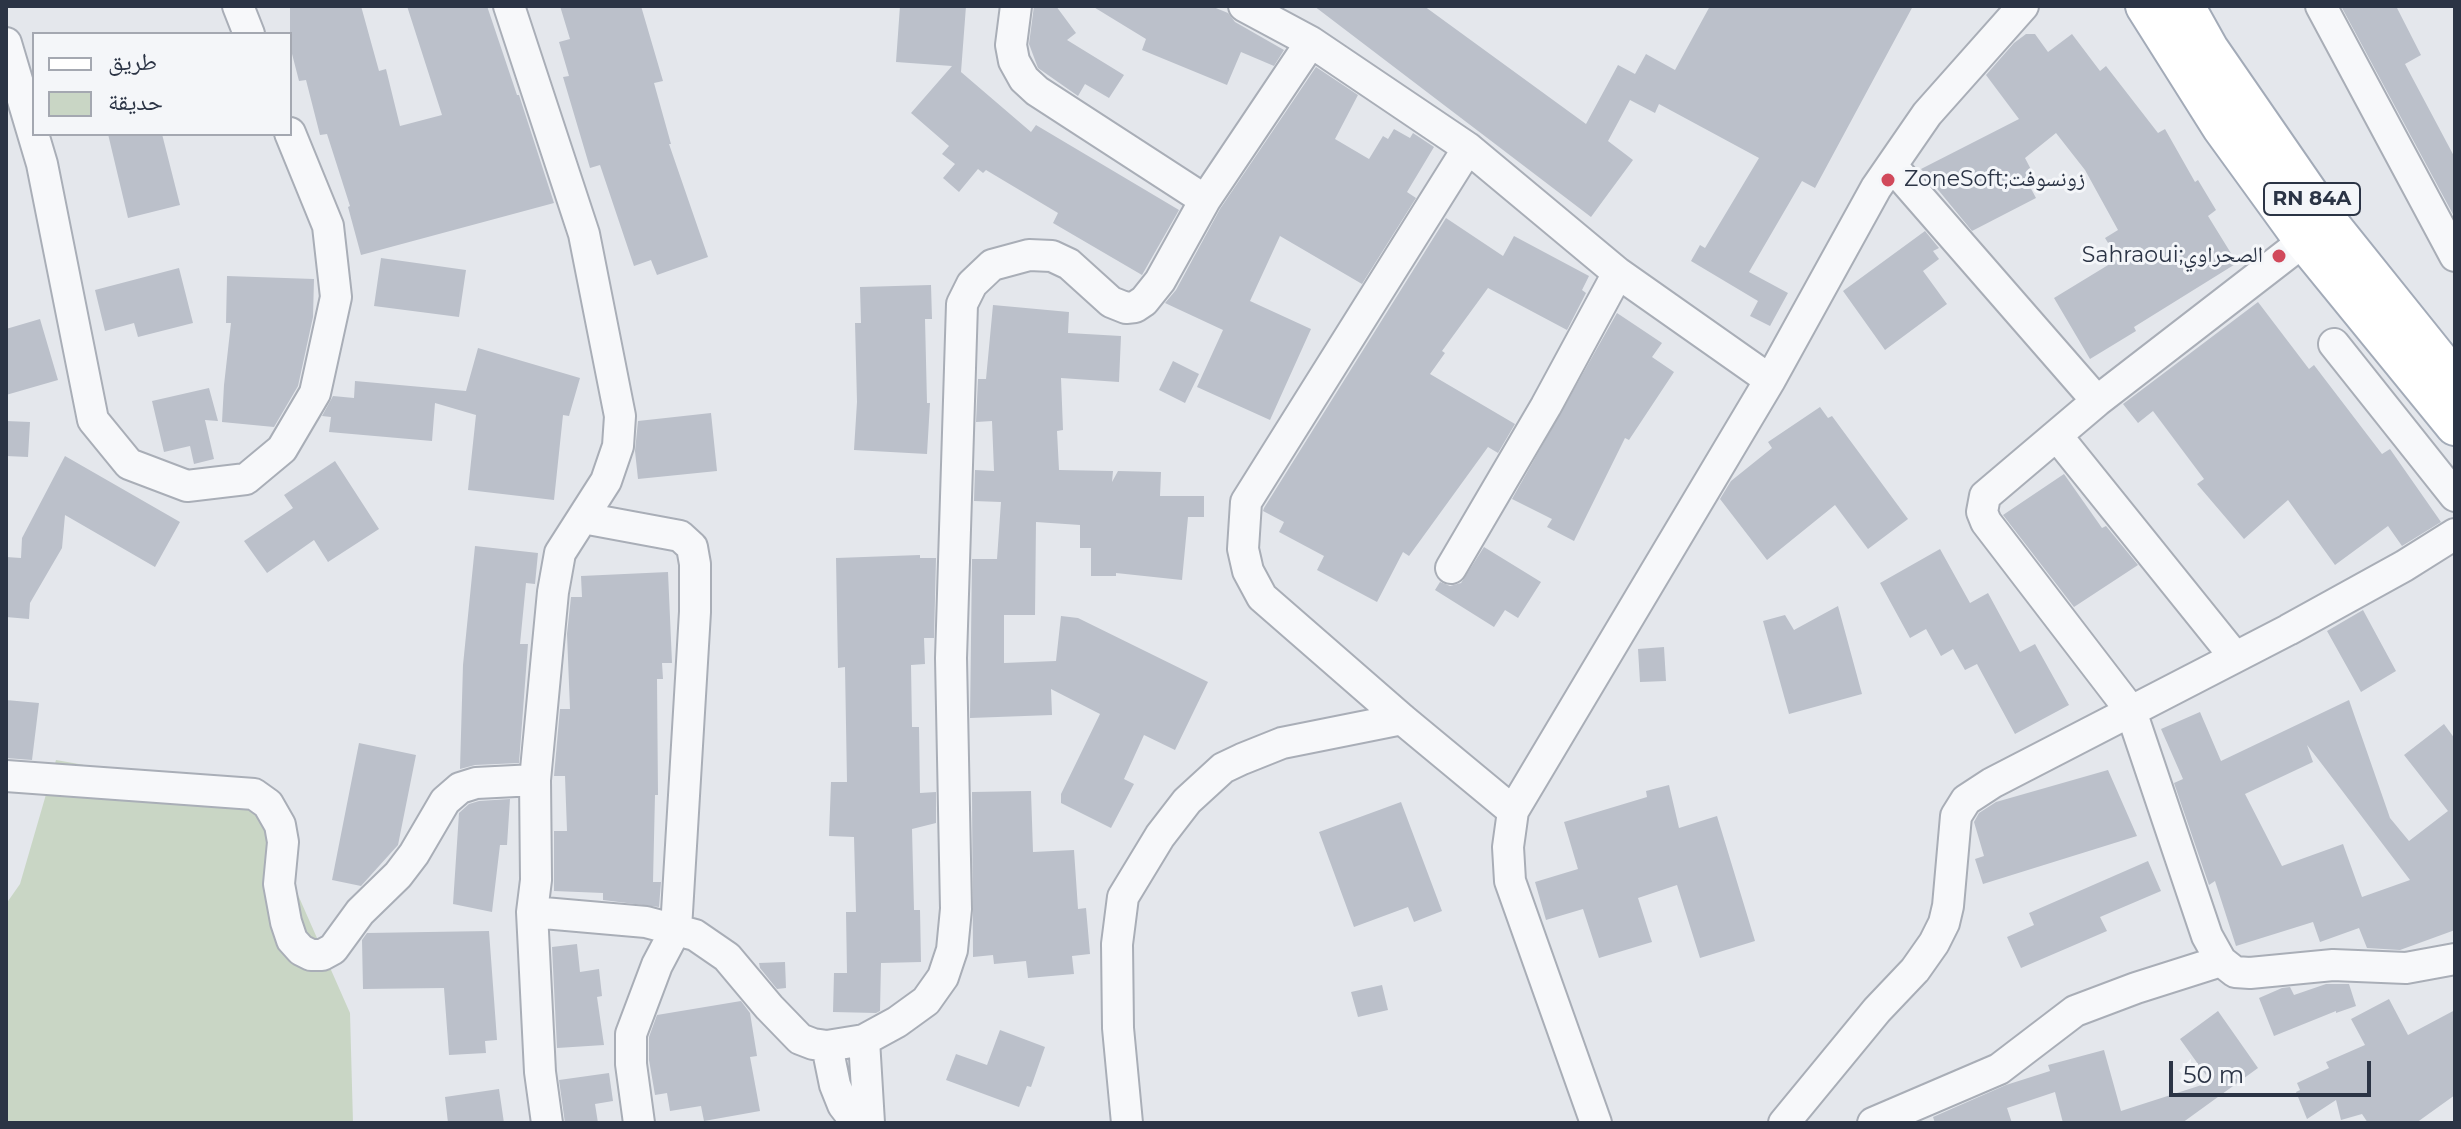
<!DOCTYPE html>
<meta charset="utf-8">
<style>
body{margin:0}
#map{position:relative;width:2461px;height:1129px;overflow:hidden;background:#e4e7ec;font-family:Montserrat,"Noto Naskh Arabic",sans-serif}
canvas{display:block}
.frame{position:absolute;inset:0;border:8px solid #2b3445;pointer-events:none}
.legend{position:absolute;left:32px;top:32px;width:260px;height:104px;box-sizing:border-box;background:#f4f6f9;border:2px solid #a4a8b1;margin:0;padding:10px 14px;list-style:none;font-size:24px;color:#2b3445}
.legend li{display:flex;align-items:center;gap:16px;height:40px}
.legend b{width:40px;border:2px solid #a4a8b1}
.scale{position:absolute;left:2169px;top:1061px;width:202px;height:36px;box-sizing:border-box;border:4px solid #2b3445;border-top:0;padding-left:10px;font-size:24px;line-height:28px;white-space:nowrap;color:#2b3445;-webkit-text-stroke:6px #f4f6f9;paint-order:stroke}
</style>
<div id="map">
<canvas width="2461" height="1129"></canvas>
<div class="frame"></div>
<ul class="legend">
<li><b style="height:10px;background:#fff"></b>طريق</li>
<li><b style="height:22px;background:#c9d6c5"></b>حديقة</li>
</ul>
<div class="scale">50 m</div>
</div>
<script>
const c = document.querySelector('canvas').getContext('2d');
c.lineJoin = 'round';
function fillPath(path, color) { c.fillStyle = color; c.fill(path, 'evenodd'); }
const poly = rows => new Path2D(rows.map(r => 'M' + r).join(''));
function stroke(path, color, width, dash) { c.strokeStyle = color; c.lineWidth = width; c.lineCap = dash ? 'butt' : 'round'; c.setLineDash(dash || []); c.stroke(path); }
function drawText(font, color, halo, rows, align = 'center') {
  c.font = font + ' Montserrat,"Noto Naskh Arabic",sans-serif'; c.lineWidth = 6; c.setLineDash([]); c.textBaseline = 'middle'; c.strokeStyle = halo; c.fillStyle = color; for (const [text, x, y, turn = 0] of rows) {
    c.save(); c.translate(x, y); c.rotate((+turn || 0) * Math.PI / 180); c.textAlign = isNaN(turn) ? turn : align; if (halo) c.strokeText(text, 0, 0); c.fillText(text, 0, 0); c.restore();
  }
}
const green = poly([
 [56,760,254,795,350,1013,353,1123,6,1123,6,904,20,884]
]);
const building = poly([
 [290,6,361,6,379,71,386,69,400,126,442,115,407,6,487,6,517,95,519,95,554,203,361,255,348,207,350,206,327,134,320,135,306,80,299,81,290,46],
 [560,6,641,6,663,81,654,83,671,144,669,144,708,257,657,275,651,260,634,266,600,165,590,168,563,77,569,76,559,42,570,39],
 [900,6,966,6,961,72,1031,132,1036,125,1179,210,1142,275,1053,223,1058,213,986,170,983,173,978,169,959,192,943,178,955,164,942,154,949,146,911,113,952,66,896,62],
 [1034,6,1056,6,1076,33,1067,40,1124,75,1109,98,1085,84,1078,96,1038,68,1029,44],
 [1092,6,1211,6,1228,13,1235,22,1284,50,1274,66,1241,52,1227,85,1142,50,1146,39],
 [1314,6,1424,6,1586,124,1618,65,1635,74,1646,54,1675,70,1710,6,1913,6,1815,188,1802,181,1749,272,1788,293,1770,326,1750,316,1758,301,1691,261,1700,245,1705,248,1759,158,1659,104,1655,113,1630,100,1608,141,1633,160,1591,217],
 [2341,6,2396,6,2421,55,2405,64,2455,158,2455,218],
 [2026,34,2035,34,2048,52,2072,34,2100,71,2106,66,2158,133,2165,129,2195,182,2198,180,2216,210,2208,216,2237,263,2134,327,2136,331,2090,359,2054,298,2118,259,2105,238,2118,230,2085,170,2056,133,2025,158,2036,179,2028,183,2036,198,1972,231,1921,169,2019,119,1986,75,2014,43],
 [1316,67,1358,95,1335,139,1369,159,1383,136,1388,139,1394,129,1410,138,1413,133,1434,147,1407,192,1416,198,1362,284,1280,236,1250,301,1311,329,1270,420,1197,387,1223,330,1165,303,1176,290,1220,209],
 [108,134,162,134,180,205,128,218],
 [1446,218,1503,256,1514,236,1589,276,1582,290,1586,293,1567,330,1488,288,1442,351,1445,353,1430,374,1515,424,1498,453,1488,447,1409,556,1403,552,1377,602,1317,570,1324,556,1279,532,1284,522,1263,511,1264,508],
 [1925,231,1939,248,1933,251,1939,259,1923,271,1947,304,1885,350,1843,291],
 [381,258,466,270,459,317,374,306],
 [179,268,193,323,138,337,134,323,105,331,95,290],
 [227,276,314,279,313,317,298,386,274,427,222,422,224,385,231,323,226,323],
 [931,285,932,319,925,319,927,403,930,403,927,454,854,450,857,402,855,323,861,323,860,287],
 [2258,302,2309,369,2314,365,2382,454,2390,449,2441,522,2402,546,2388,526,2335,565,2288,500,2244,539,2197,484,2204,479,2153,411,2138,423,2123,404],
 [993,305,1069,312,1068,333,1121,336,1119,382,1061,378,1063,430,1057,431,1059,470,1113,471,1112,482,1118,471,1161,472,1160,496,1204,496,1204,517,1188,517,1182,580,1116,573,1116,576,1091,576,1091,548,1080,548,1080,525,1036,522,1035,615,1004,615,1004,663,1056,661,1061,616,1078,618,1208,682,1175,750,1144,735,1124,779,1134,784,1111,828,1061,803,1061,794,1100,714,1051,689,1052,715,970,718,972,559,997,559,1001,502,974,501,975,470,994,471,992,421,976,422,978,379,986,379],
 [1617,313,1662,343,1652,357,1674,372,1629,440,1625,438,1574,541,1547,527,1552,519,1512,499],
 [40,319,58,380,6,395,6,329],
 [478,348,580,378,569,416,563,415,554,500,468,490,476,415,435,403,432,441,329,432,331,417,322,416,333,396,354,398,355,381,466,391],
 [1173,361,1199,374,1185,403,1159,390],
 [209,388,218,421,205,420,214,459,194,464,190,446,164,452,152,401],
 [1820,407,1828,418,1832,416,1908,519,1868,549,1835,505,1767,560,1720,499,1731,481,1772,448,1768,442],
 [711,413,717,471,638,479,635,451,638,421],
 [6,421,30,422,28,457,6,456],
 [65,456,180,522,155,567,65,515,62,548,30,603,29,619,6,617,6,557,21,558,22,538],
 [335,461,379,529,328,562,314,540,267,573,244,541,293,508,284,495],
 [2064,474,2102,528,2106,526,2138,565,2074,607,2003,515],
 [475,546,538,553,535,584,526,583,520,644,528,644,519,763,475,765,460,769,463,665],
 [1484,547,1541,582,1518,618,1505,610,1494,627,1435,590,1440,582,1450,586,1461,583],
 [1940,549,1970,603,1988,593,2020,652,2035,644,2069,705,2015,734,1977,664,1965,670,1953,649,1941,656,1926,629,1910,638,1880,583],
 [920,555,920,558,936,558,934,638,924,638,925,664,911,665,912,727,919,727,920,793,936,792,936,823,912,829,914,910,920,910,921,962,881,963,880,1011,876,1013,833,1012,834,973,847,973,846,912,856,912,854,837,829,836,831,782,847,782,845,667,838,668,836,558],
 [668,572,672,663,662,663,663,679,657,679,658,795,655,795,653,882,661,882,659,907,603,900,603,893,554,891,554,831,567,831,565,776,554,776,560,709,570,709,567,634,571,597,582,597,581,576],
 [1838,606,1862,694,1789,714,1763,621,1785,615,1794,630],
 [2363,610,2396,671,2361,692,2327,631],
 [1664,647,1666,681,1640,682,1638,649],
 [6,700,39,703,32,760,6,758],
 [2349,700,2390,818,2409,841,2448,811,2404,755,2444,724,2455,739,2455,930,2400,950,2367,948,2359,928,2320,942,2313,922,2236,946,2215,881,2209,885,2174,783,2183,779,2161,729,2200,712,2221,761],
 [2307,745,2318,759,2410,880,2362,897,2343,844,2282,866,2245,794,2313,762],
 [359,743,416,755,398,845,361,886,332,880],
 [2108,770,2137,836,1983,884,1975,859,1984,856,1974,822,1979,813,1996,802],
 [1669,785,1679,828,1717,816,1755,941,1700,958,1677,885,1638,898,1652,942,1599,958,1583,909,1546,920,1535,882,1578,869,1564,822,1647,797,1646,791],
 [1031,791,1033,852,1074,850,1078,909,1086,908,1090,954,1072,956,1074,974,1028,978,1026,961,994,964,993,955,973,957,972,792],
 [510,799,507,845,500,845,492,912,453,904,459,813,469,804,479,801],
 [1401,802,1442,911,1414,922,1408,907,1354,927,1319,832],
 [2148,861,2161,891,2100,917,2107,931,2021,968,2007,937,2034,925,2029,913],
 [489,931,497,1040,485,1041,486,1053,449,1055,444,988,363,989,362,940,367,933],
 [577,944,580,972,599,969,602,996,597,997,604,1045,557,1048,552,947],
 [785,962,786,988,777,989,760,968,759,963],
 [2326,984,2349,984,2356,1006,2336,1013,2336,1011,2274,1036,2259,998,2282,988,2290,987,2294,995],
 [1382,985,1388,1010,1358,1017,1351,992],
 [2389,999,2408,1035,2455,1010,2455,1095,2416,1123,2368,1123,2362,1114,2341,1120,2336,1100,2307,1119,2296,1092,2300,1090,2297,1083,2329,1068,2326,1062,2365,1045,2351,1019],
 [741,1001,750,1013,757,1056,750,1057,760,1111,704,1121,701,1106,670,1111,667,1093,655,1095,649,1060,649,1037,657,1015],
 [2218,1011,2258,1068,2182,1123,2063,1123,2055,1092,2007,1108,2012,1123,1935,1123,1933,1117,2006,1085,2050,1071,2048,1065,2104,1050,2121,1111,2211,1082,2180,1039],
 [1000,1030,1045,1047,1031,1087,1027,1086,1019,1107,946,1080,956,1054,987,1065],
 [609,1073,613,1101,595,1104,598,1123,565,1123,559,1080],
 [499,1089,504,1123,448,1123,445,1097]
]);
const minor = poly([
 [238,6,249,34],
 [509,6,584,234,620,416,618,446,606,481,560,553,553,592,535,780,536,880,532,912,540,1072,547,1123],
 [1016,6,1011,45,1014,61,1024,79,1037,91,1205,200],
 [1244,6,1311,42,1468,148,1618,273,1770,380],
 [2321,6,2455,256],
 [6,43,42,164,93,420,129,464,187,486,246,479,282,449,315,393,336,297,328,226,290,133],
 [1468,148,1246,502,1243,549,1248,571,1262,597,1402,719,1513,811],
 [1892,166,2097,401],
 [2304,241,2097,401,1985,496,1982,512,1986,522,2131,711,2207,936,2221,961,2235,972,2250,973,2333,965,2406,968,2455,959],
 [2334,344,2455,496],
 [2057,436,2235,657],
 [583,518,680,536,692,547,695,564,695,612,676,929,657,965,631,1034,631,1064,639,1123],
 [1451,568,1546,406,1618,273],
 [6,776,254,794,268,804,280,825,283,842,279,884,286,922,292,940,301,950,311,955,322,955,333,949,360,912,398,875,414,854,445,801,460,788,476,783,535,780],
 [532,912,646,922,695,935,727,957,769,1007,800,1039,813,1044,827,1046,864,1040,897,1022,926,1001,943,977,952,950,956,909,951,658,962,304,972,284,992,265,1029,255,1052,256,1069,264,1111,302,1126,308,1135,307,1144,301,1160,281,1205,200,1311,42],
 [864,1040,869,1123],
 [827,1046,835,1085,843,1105,853,1118,862,1123],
 [1127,1123,1118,1028,1117,944,1123,897,1160,836,1187,801,1223,768,1242,759,1282,743,1402,719],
 [1596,1123,1510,881,1508,847,1513,811,1770,380,1876,188,1927,114,2023,6],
 [1784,1123,1877,1010,1915,970,1934,943,1944,923,1948,906,1956,816,1966,800,1992,783,2288,630,2404,566,2455,534],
 [1873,1123,1999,1069,2075,1011,2136,988,2221,961]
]);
const major = poly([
 [2145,6,2222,128,2304,241,2455,426],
 [2185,6,2209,49,2329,223,2455,380]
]);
const markers = [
 [1888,180,8,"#d1495b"],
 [2279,256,8,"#d1495b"]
];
const shields = [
 [2312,199,96]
];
const shieldNames = [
 ["RN 84A",2312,199]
];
const poiNames = [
 ["ZoneSoft;زونسوفت",1904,180],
 ["Sahraoui;الصحراوي",2263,256,"right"]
];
fillPath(green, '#c9d6c5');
fillPath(building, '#bbc0ca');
stroke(minor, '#a9aeb7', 34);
stroke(major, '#a3abb8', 42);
stroke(minor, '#f7f8fa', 30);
stroke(major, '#fff', 38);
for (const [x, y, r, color] of markers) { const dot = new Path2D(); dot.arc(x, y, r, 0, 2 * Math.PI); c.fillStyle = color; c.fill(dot); stroke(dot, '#f4f6f9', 3); }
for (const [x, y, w] of shields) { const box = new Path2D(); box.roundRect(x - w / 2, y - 16, w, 32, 6); c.fillStyle = '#f4f6f9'; c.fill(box); stroke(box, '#2b3445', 2); }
drawText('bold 20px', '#2b3445', null, shieldNames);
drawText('22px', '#2b3445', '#f4f6f9', poiNames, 'left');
</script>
